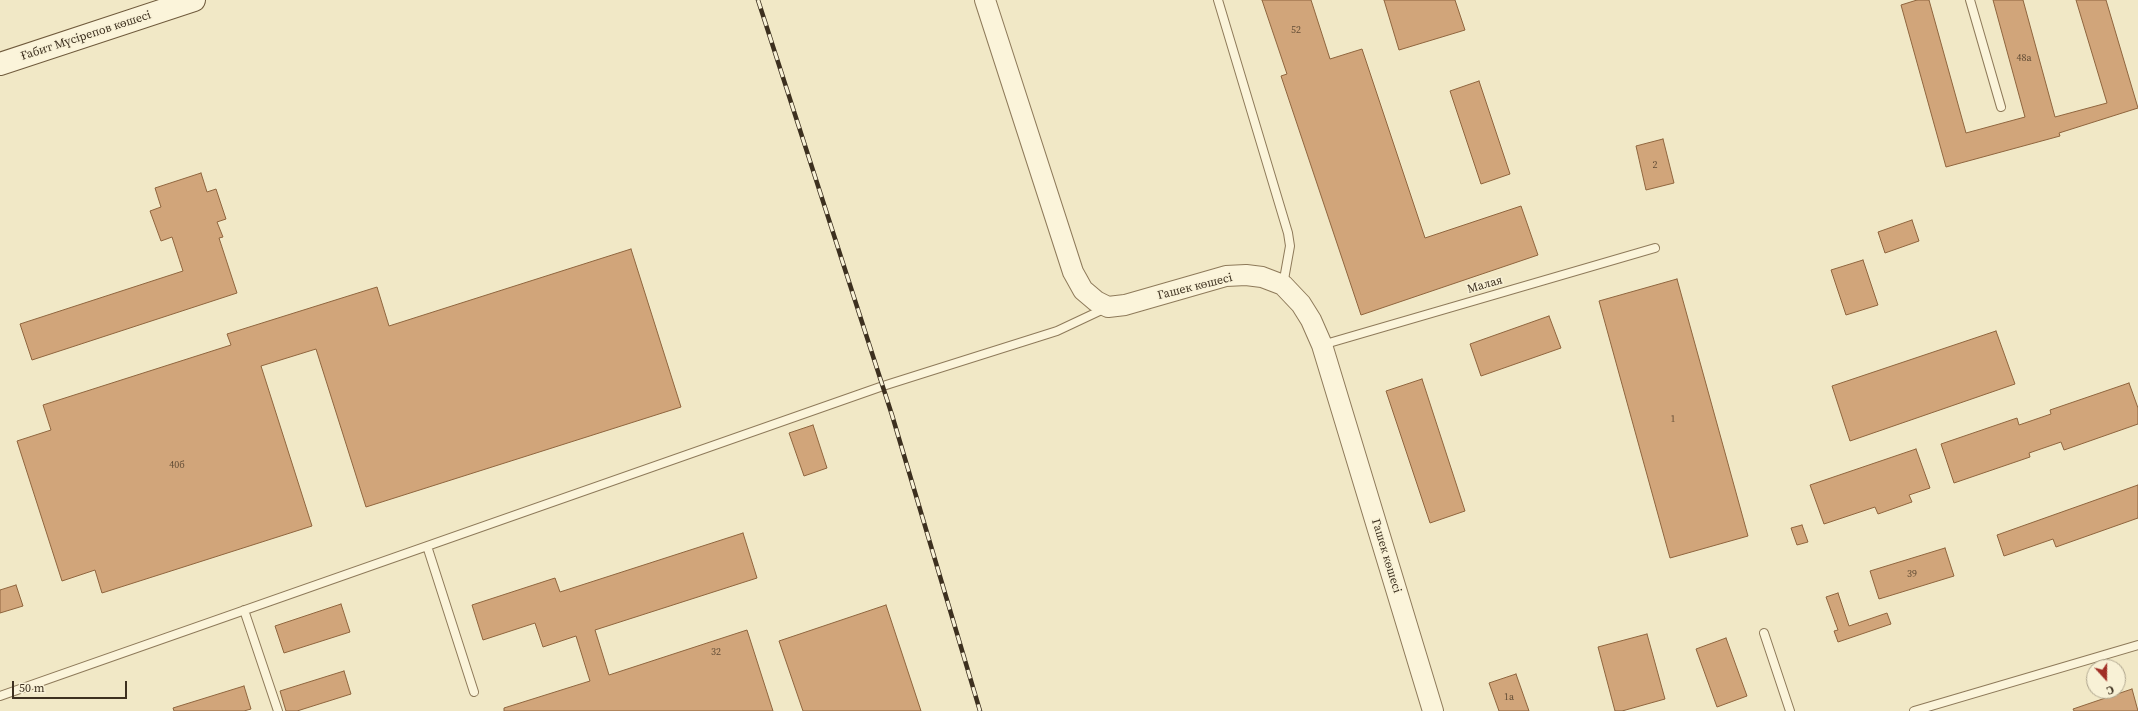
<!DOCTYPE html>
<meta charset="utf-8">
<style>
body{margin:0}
#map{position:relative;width:2138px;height:711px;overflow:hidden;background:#f1e8c6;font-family:"Source Serif 4",serif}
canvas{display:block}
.north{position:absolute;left:2086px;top:659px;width:40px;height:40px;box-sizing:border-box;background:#f8f1d6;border:1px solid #ada48d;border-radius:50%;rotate:159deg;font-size:11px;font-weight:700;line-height:16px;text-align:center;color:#3d301f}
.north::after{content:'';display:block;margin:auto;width:14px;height:18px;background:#a12f26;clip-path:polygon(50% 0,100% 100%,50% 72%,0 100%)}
.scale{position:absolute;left:12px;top:681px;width:115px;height:18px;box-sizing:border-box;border:2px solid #3d301f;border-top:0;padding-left:5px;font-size:12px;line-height:14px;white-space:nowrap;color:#3d301f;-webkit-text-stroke:3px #f8f1d6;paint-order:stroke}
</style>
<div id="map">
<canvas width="2138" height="711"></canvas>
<div class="north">С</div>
<div class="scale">50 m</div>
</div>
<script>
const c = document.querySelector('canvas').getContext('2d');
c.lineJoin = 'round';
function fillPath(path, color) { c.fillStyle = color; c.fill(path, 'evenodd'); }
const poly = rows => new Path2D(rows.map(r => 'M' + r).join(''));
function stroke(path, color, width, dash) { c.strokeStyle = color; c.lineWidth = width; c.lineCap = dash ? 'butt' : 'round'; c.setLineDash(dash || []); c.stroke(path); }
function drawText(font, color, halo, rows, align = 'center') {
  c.font = font + ' "Source Serif 4",serif'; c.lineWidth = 3; c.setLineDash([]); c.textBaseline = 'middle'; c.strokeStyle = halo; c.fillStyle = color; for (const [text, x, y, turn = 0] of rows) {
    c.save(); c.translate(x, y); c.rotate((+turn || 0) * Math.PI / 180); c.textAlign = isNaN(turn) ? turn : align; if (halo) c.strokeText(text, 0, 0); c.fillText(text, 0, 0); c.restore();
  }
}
const building = poly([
 [1262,0,1311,0,1330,59,1362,49,1425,238,1521,206,1538,255,1361,315,1281,76,1287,74,1262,0],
 [1384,0,1455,0,1465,30,1399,50,1384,0],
 [1917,0,1929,0,1966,133,2025,117,1993,0,2023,0,2055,117,2107,103,2076,0,2106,0,2138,108,2059,133,2060,136,1946,167,1901,5,1917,0],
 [1479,81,1510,174,1481,184,1450,91,1479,81],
 [1663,139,1674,183,1646,190,1636,146,1663,139],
 [201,173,207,192,216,189,226,219,217,222,223,237,219,238,237,293,32,360,20,324,183,271,172,237,161,241,150,211,161,207,155,188,201,173],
 [1912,220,1919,241,1885,253,1878,232,1912,220],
 [631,249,681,407,366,507,316,349,261,366,312,526,102,593,95,570,62,581,17,441,51,430,43,405,231,345,227,334,377,287,389,326,631,249],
 [1863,260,1878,305,1846,315,1831,270,1863,260],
 [1677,279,1748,536,1670,558,1599,301,1677,279],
 [1549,316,1561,348,1481,376,1470,344,1549,316],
 [1996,331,2015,384,1850,441,1832,386,1996,331],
 [1422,379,1465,511,1430,523,1386,391,1422,379],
 [2129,383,2138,408,2138,424,2064,450,2061,442,2029,453,2030,457,1954,483,1941,444,2017,418,2019,425,2051,414,2050,410,2129,383],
 [813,425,827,468,804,476,789,433,813,425],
 [1916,449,1930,488,1909,495,1912,502,1878,514,1875,507,1824,524,1810,485,1916,449],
 [2138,485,2138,518,2056,547,2053,539,2004,556,1997,535,2138,485],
 [1802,525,1808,542,1797,545,1791,528,1802,525],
 [743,533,757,578,595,630,609,675,747,630,773,711,504,711,504,708,590,681,576,636,543,647,535,623,483,640,472,605,555,578,560,592,743,533],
 [1945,548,1954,576,1879,599,1870,571,1945,548],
 [16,585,23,606,0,613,0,590,16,585],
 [1838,593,1849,626,1887,613,1891,624,1838,642,1834,631,1838,630,1826,597,1838,593],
 [341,604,350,632,284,653,275,626,341,604],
 [886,605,921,711,803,711,779,641,886,605],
 [1647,634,1665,699,1622,711,1615,711,1598,647,1647,634],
 [1726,638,1747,696,1717,707,1696,649,1726,638],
 [344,671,351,694,297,711,286,711,280,691,344,671],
 [1516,674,1529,711,1499,711,1489,683,1516,674],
 [244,686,251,709,244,711,174,711,173,708,244,686],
 [2132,689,2138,711,2074,711,2073,709,2132,689]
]);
const service = poly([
 [1218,0,1288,233,1290,246,1283,285],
 [1970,0,2001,107],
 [1322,345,1655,248],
 [427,546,474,692],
 [244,610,278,711],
 [1764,633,1790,711],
 [0,696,883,386,1057,331,1106,308],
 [1914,711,2138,645]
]);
const tertiary = poly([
 [985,0,1073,272,1083,290,1096,301,1108,307,1125,305,1226,276,1246,275,1262,277,1283,285,1301,304,1311,320,1322,345,1433,711]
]);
const secondary = poly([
 [0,64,194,0]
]);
const rail = poly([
 [758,0,892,415,980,711]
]);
const numberNames = [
 ["52",1296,30],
 ["48а",2024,58],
 ["2",1655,165],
 ["1",1673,419],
 ["40б",177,465],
 ["39",1912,574],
 ["32",716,652],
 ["1а",1509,697]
];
const streetNames = [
 ["Ғабит Мүсірепов көшесі",86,36,-18],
 ["Малая",1485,285,-16],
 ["Гашек көшесі",1195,287,-14],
 ["Гашек көшесі",1386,556,73]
];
fillPath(building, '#d1a57a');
stroke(building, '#8f653e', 1);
stroke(service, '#8e7a5a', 10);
stroke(tertiary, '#8e7a5a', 22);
stroke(secondary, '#705b3d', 24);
stroke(service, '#fbf4da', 8);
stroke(tertiary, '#fbf4da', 20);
stroke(secondary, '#fbf4da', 22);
stroke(rail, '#3d301f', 4.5);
stroke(rail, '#f8f1d6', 3, [9]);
drawText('10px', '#624d36', null, numberNames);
drawText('12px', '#3d301f', '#f8f1d6', streetNames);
</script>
